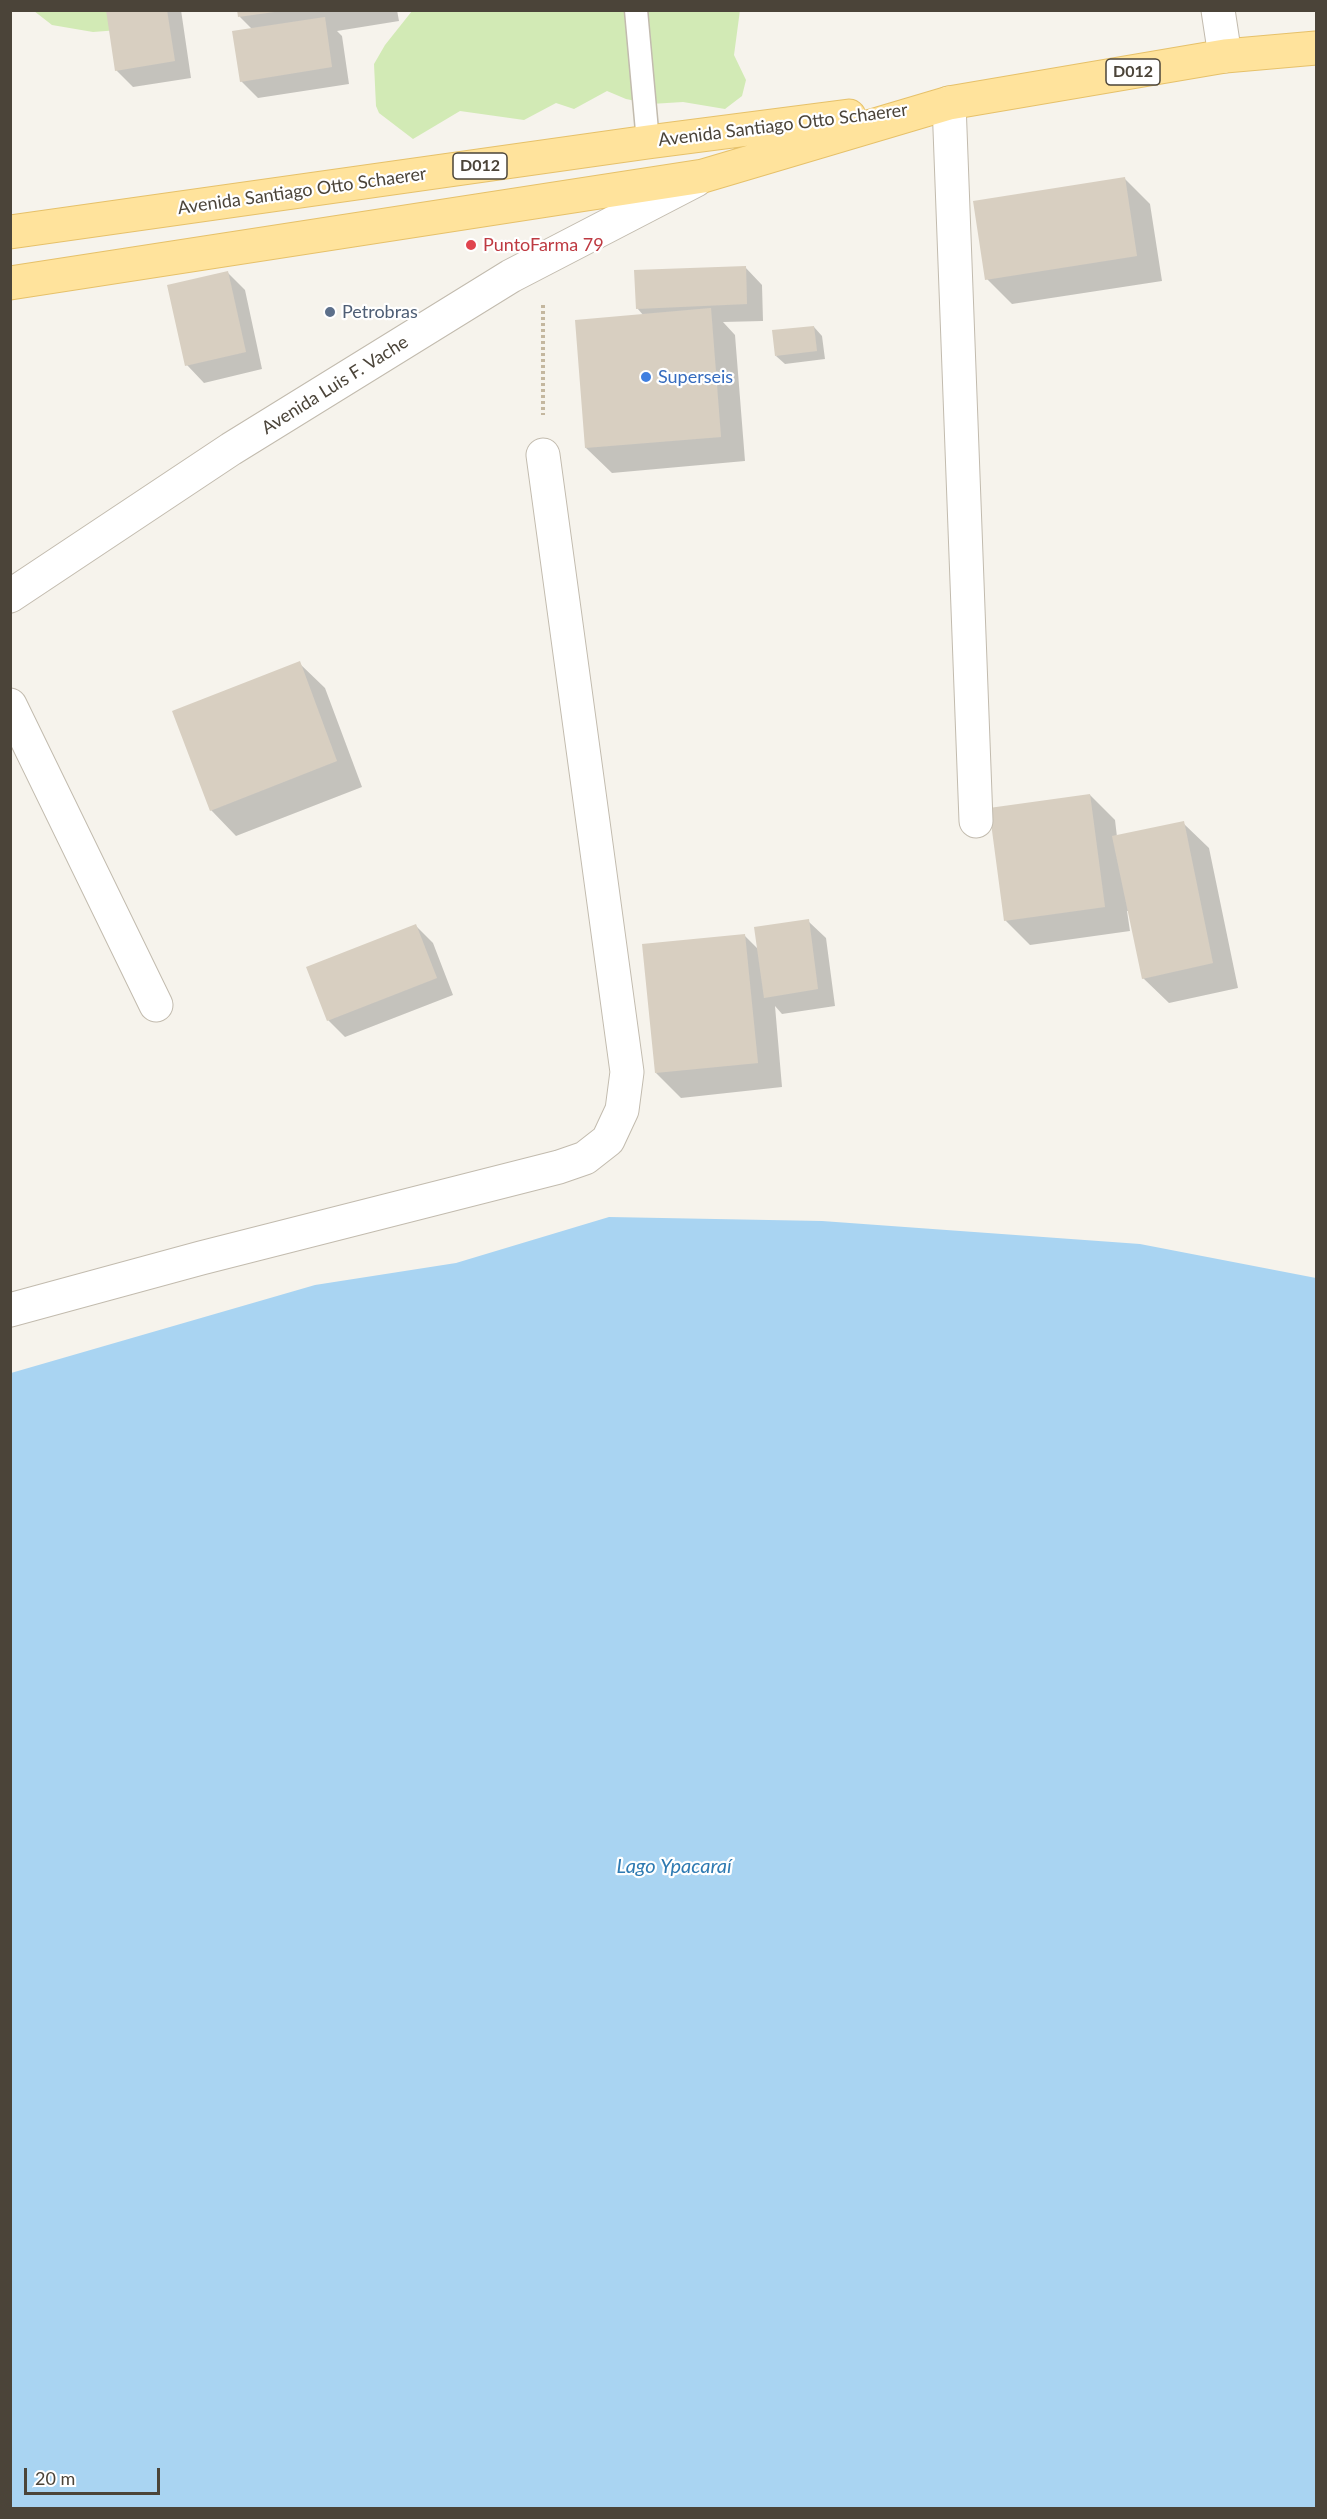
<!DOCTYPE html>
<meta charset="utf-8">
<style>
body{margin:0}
#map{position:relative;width:1327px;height:2519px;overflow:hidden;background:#f6f3ec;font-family:Lato,sans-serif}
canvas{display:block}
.frame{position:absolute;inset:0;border:12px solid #4b4439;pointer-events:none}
.scale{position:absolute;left:24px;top:2468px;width:136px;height:27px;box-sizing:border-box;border:3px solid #4b4439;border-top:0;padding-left:8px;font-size:18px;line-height:21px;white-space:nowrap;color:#4b4439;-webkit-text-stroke:4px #fff;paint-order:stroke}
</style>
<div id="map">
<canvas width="1327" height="2519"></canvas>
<div class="frame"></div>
<div class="scale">20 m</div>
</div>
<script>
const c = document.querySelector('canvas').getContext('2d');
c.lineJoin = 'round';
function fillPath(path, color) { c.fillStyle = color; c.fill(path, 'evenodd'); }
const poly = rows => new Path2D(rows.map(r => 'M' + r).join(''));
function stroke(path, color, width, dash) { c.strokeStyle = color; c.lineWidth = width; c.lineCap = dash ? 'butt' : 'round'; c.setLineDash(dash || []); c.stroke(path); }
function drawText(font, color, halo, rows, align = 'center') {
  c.font = font + ' Lato,sans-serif'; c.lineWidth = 4.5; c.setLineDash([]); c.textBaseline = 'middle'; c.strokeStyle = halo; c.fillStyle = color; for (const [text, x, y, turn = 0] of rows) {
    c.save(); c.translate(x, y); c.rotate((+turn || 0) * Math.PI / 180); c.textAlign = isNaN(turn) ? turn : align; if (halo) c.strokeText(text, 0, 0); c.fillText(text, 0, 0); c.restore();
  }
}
const green = poly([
 [740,10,734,55,746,80,742,96,725,109,683,102,651,104,626,99,607,91,574,109,556,103,524,120,460,111,413,139,379,113,376,106,374,64,385,45,412,11],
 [34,11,130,11,119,30,93,32,52,25]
]);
const water = poly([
 [609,1217,822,1221,1140,1244,1316,1278,1316,2508,11,2508,11,1373,315,1285,456,1263]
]);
const shadow = poly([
 [107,10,181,10,191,78,133,87,116,70],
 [239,10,397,10,399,21,337,31,342,36,349,84,258,98,241,81,253,30,240,17],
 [1125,179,1150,204,1162,281,1012,304,987,279],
 [745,267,762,285,763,321,723,322,735,335,745,461,612,473,586,448,644,316,637,308],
 [228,273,245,290,262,369,204,383,187,365],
 [814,327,822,336,825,359,785,364,776,356],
 [299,663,325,688,362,787,236,836,211,810],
 [1090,795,1115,820,1117,837,1183,823,1209,848,1238,988,1169,1003,1143,978,1129,911,1127,911,1130,931,1030,945,1005,920],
 [808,921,826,938,835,1006,782,1014,775,1006,782,1087,681,1098,656,1073,745,936,758,949],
 [416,926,433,943,453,995,345,1037,328,1020]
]);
const building = poly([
 [106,10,167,10,175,61,115,71],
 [237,10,274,10,274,12,238,17],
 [325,17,332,67,240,82,232,31],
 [1125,177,1137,256,985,280,973,201],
 [746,266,747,304,636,309,634,270],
 [228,271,246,352,185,366,167,285],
 [711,308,721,437,585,448,575,320],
 [814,326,817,351,775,356,772,330],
 [300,661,337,761,210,811,172,711],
 [1090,794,1105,907,1004,921,989,808],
 [1184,821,1213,963,1142,979,1112,836],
 [809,919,818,989,764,998,754,927],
 [416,924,437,978,327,1021,306,967],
 [745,934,758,1063,655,1073,642,944]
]);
const path = poly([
 [543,305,543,415]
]);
const service = poly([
 [636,10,648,142]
]);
const minor = poly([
 [1218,10,1225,56],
 [949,103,976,821],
 [10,705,156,1005],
 [10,1310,201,1258,559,1167,585,1158,608,1140,622,1110,627,1072,543,455]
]);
const tertiary = poly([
 [10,596,231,449,511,276,696,180]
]);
const primary = poly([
 [10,232,648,142,849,116],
 [10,283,703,176,949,103,1225,56,1316,48]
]);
const markers = [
 [471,245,6,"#e0444e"],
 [330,312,6,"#5c6f8a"],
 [646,377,6,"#3f7fe0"]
];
const shields = [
 [1133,72,54],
 [480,166,54]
];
const shieldNames = [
 ["D012",1133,72],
 ["D012",480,166]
];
const streetNames = [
 ["Avenida Santiago Otto Schaerer",783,125,-7],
 ["Avenida Santiago Otto Schaerer",302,191,-8],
 ["Avenida Luis F. Vache",335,385,-32]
];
const healthNames = [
 ["PuntoFarma 79",483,245]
];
const serviceNames = [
 ["Petrobras",342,312]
];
const shopNames = [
 ["Superseis",658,377]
];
const waterNames = [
 ["Lago Ypacaraí",674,1867]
];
fillPath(green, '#d2eab5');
fillPath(water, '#a9d4f2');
fillPath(shadow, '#0003');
fillPath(building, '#d8cfc1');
stroke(service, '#c2bbae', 25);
stroke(minor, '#c2bbae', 35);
stroke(tertiary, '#c2bbae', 35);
stroke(primary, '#e6c16a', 35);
stroke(path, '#c4b79f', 4, [3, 3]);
stroke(service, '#fff', 22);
stroke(minor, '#fff', 33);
stroke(tertiary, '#fff', 33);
stroke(primary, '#ffe39c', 33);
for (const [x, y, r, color] of markers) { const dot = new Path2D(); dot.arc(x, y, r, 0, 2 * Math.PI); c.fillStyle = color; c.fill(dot); stroke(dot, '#fff', 2); }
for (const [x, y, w] of shields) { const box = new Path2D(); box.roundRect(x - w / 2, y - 13, w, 26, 4.5); c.fillStyle = '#fff'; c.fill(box); stroke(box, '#4b4439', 1.5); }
drawText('bold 16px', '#4b4439', null, shieldNames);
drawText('18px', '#4b4439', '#fff', streetNames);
drawText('18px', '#be3a42', '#fff', healthNames, 'left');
drawText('18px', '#4e5e75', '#fff', serviceNames, 'left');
drawText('18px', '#366cbe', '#fff', shopNames, 'left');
drawText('italic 20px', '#2e7ab2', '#fff', waterNames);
</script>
